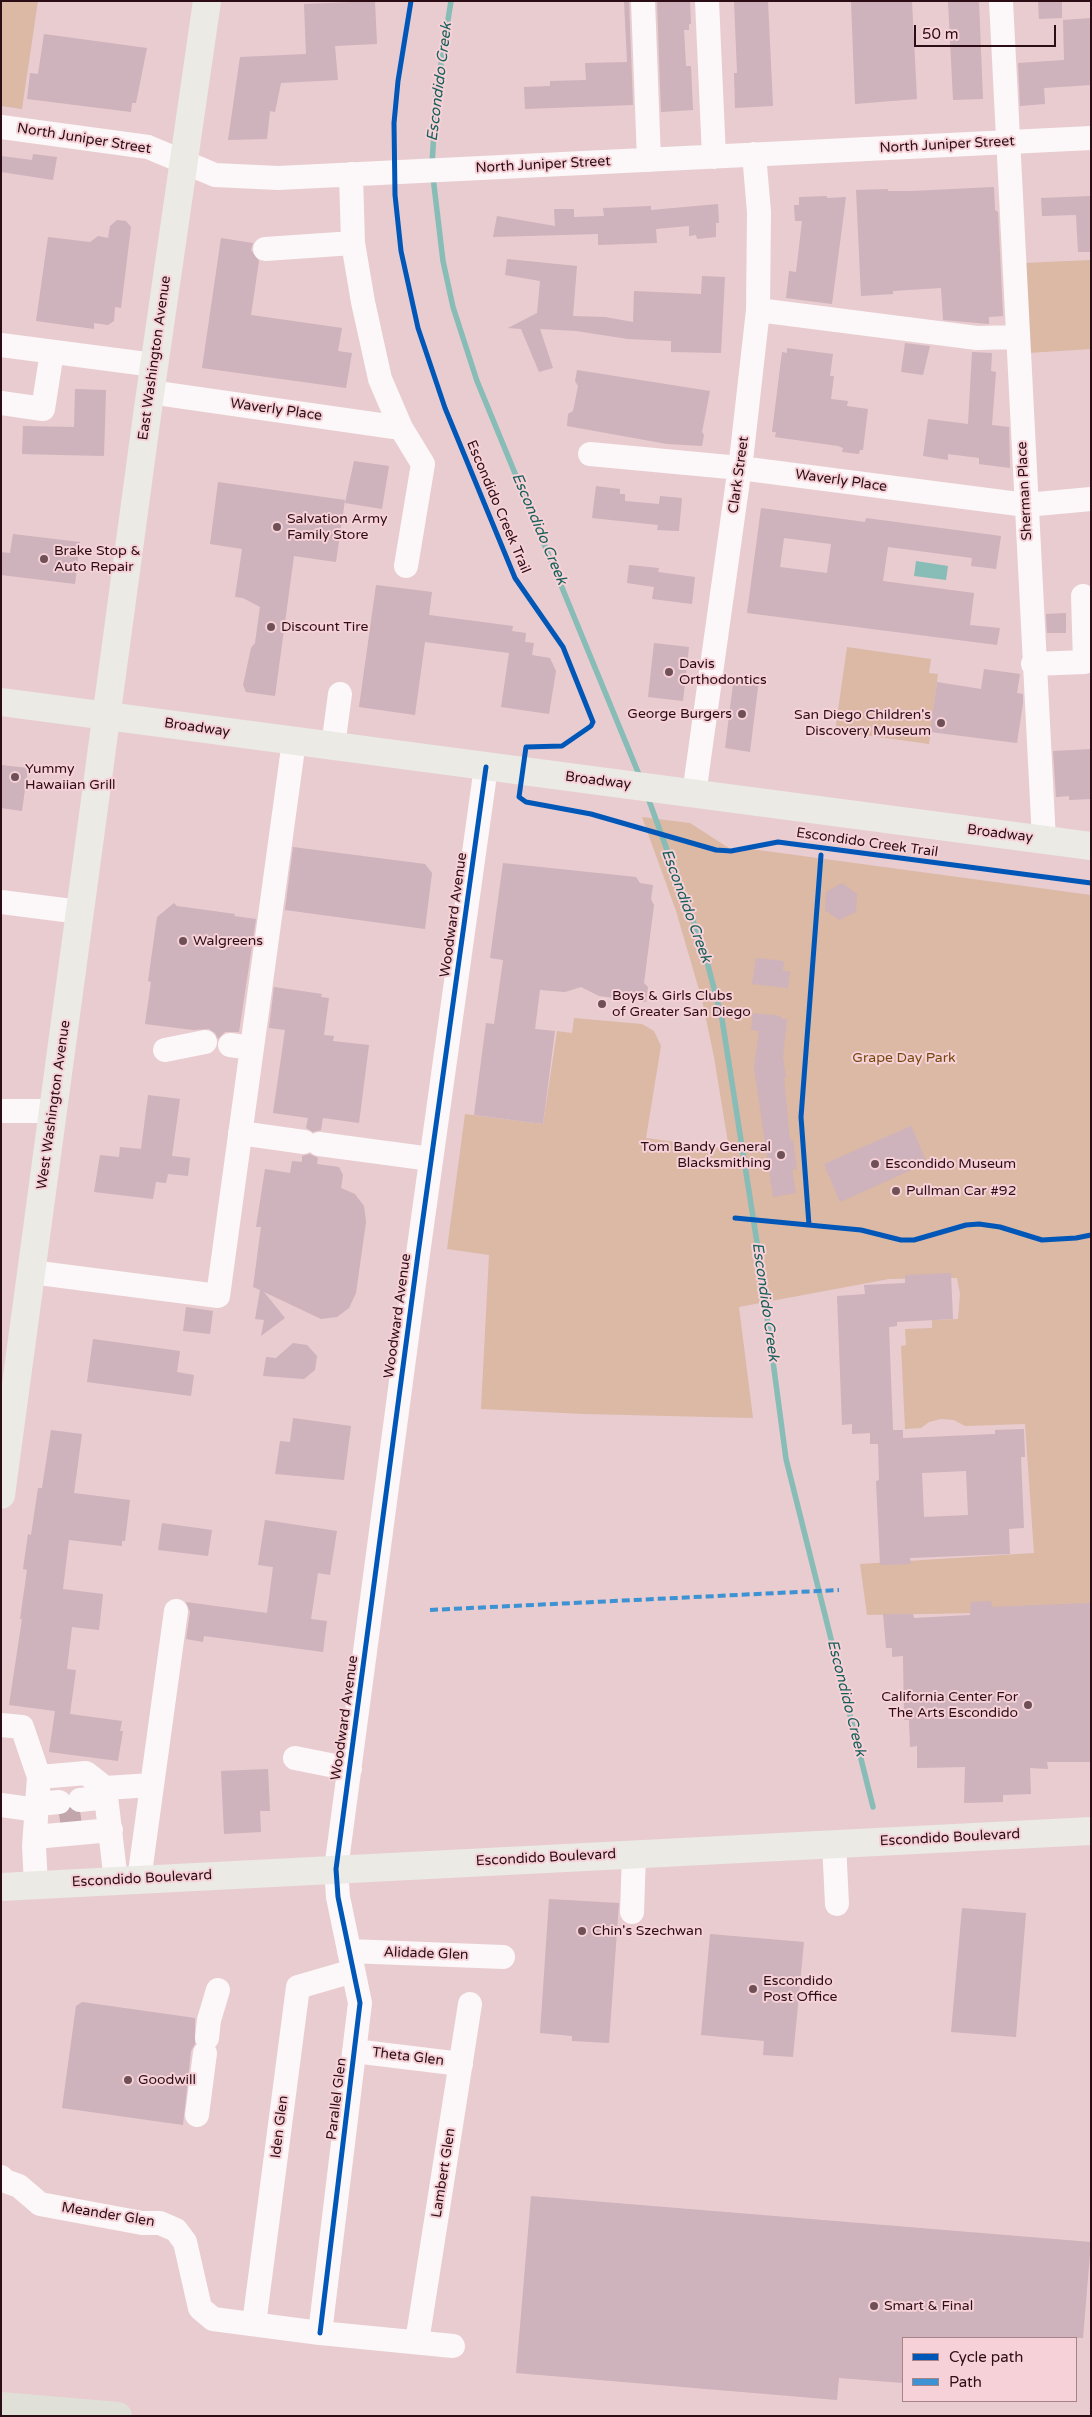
<!DOCTYPE html>
<style>
body{margin:0}
#map{position:relative;width:1092px;height:2417px;overflow:hidden;background:#e8ccd0;font-family:"Varela Round",sans-serif}
canvas{display:block}
.frame{position:absolute;inset:0;border:2px solid #2d0d15;pointer-events:none}
.legend{position:absolute;left:902px;top:2337px;width:175px;height:65px;box-sizing:border-box;background:#f6d1d7;border:1px solid #a68389;margin:0;padding:6px 9px;list-style:none;font-size:15px;color:#2d0d15}
.legend li{display:flex;align-items:center;gap:10px;height:25px}
.legend b{width:25px;border:1px solid #a68389}
.scale{position:absolute;left:914px;top:25px;width:142px;height:22px;box-sizing:border-box;border:2px solid #2d0d15;border-top:0;padding-left:6px;font-size:15px;line-height:18px;white-space:nowrap;color:#2d0d15;-webkit-text-stroke:4px #f6d1d7;paint-order:stroke}
</style>
<div id="map">
<canvas width="1092" height="2417"></canvas>
<div class="frame"></div>
<ul class="legend">
<li><b style="height:6px;background:#0057b8"></b>Cycle path</li>
<li><b style="height:6px;background:#3c92d3"></b>Path</li>
</ul>
<div class="scale">50 m</div>
</div>
<script>
const c = document.querySelector('canvas').getContext('2d');
c.lineJoin = 'round';
function fillPath(path, color) { c.fillStyle = color; c.fill(path, 'evenodd'); }
const poly = rows => new Path2D(rows.map(r => 'M' + r).join(''));
function stroke(path, color, width, dash) { c.strokeStyle = color; c.lineWidth = width; c.lineCap = dash ? 'butt' : 'round'; c.setLineDash(dash || []); c.stroke(path); }
function drawText(font, color, halo, rows, align = 'center') {
  c.font = font + ' "Varela Round",sans-serif'; c.lineWidth = 4; c.setLineDash([]); c.textBaseline = 'middle'; c.strokeStyle = halo; c.fillStyle = color; for (const [text, x, y, turn = 0] of rows) {
    c.save(); c.translate(x, y); c.rotate((+turn || 0) * Math.PI / 180); c.textAlign = isNaN(turn) ? turn : align; if (halo) c.strokeText(text, 0, 0); c.fillText(text, 0, 0); c.restore();
  }
}
const green = poly([
 [1,1,38,1,22,109,1,106],
 [1091,260,1091,349,1028,353,1023,263],
 [847,647,931,659,929,673,938,674,929,744,835,731],
 [642,817,690,823,735,852,751,849,1091,895,1091,1611,867,1615,860,1564,1034,1553,1025,1424,965,1426,954,1420,941,1419,929,1422,921,1428,905,1429,901,1346,906,1345,905,1329,932,1328,932,1320,958,1319,960,1294,957,1278,889,1279,739,1307,753,1418,584,1414,481,1409,489,1255,447,1249,465,1114,543,1124,557,1031,572,1033,574,1018,642,1024,654,1031,661,1046,646,1138,729,1149,714,1057,702,1000,676,911]
]);
const water = poly([
 [916,561,948,566,946,580,914,576]
]);
const stream = poly([
 [432,165,436,96,451,1],
 [433,177,443,261,453,307,477,381,640,777],
 [647,795,705,954,722,1019,758,1249,786,1459,873,1807]
]);
const building = poly([
 [375,1,377,44,335,46,338,80,281,83,275,112,270,111,267,139,228,140,240,57,306,54,304,4],
 [624,1,629,1,633,105,525,109,524,87,550,86,550,81,586,80,585,63,627,62],
 [657,1,690,1,691,24,689,24,689,30,684,30,686,66,691,66,693,110,661,112],
 [734,1,768,1,773,106,735,108,734,73,737,73],
 [851,1,912,1,917,99,855,104],
 [948,1,979,1,983,99,953,100],
 [1038,1,1062,1,1062,18,1039,19],
 [1091,18,1091,85,1044,88,1045,104,1020,106,1018,63,1064,60,1063,20],
 [44,34,147,48,136,103,132,103,131,112,27,99,30,73,38,74],
 [33,154,57,157,53,180,1,172,1,156,32,160],
 [994,187,995,210,998,212,1003,316,989,317,989,324,943,320,941,288,893,291,893,294,861,296,856,190,888,189,888,191,911,191],
 [827,196,827,198,846,197,832,304,786,298,789,271,796,272,802,221,795,221,794,205,799,205,799,197],
 [1091,196,1091,252,1078,252,1076,215,1042,216,1041,198],
 [718,204,719,223,716,223,716,237,697,239,696,235,689,236,689,226,656,229,657,243,598,245,598,234,493,237,497,216,555,226,554,209,574,209,574,217,604,216,603,208,651,206,651,210],
 [117,220,126,221,131,227,121,308,115,307,114,321,108,325,94,323,94,329,36,321,48,237,90,242,98,236,108,238,110,226],
 [221,238,253,243,251,250,259,261,251,315,342,328,338,351,352,353,346,388,202,368],
 [507,259,577,266,573,316,605,317,633,322,634,291,701,294,702,276,725,277,721,353,671,352,671,341,628,339,576,331,540,329,553,368,539,372,521,329,508,328,537,313,540,281,505,275],
 [905,343,930,346,923,375,901,372],
 [787,348,833,354,830,376,834,376,831,399,848,401,847,406,868,409,863,450,860,450,859,454,842,452,843,448,838,446,775,437,776,432,772,432,782,352,787,353],
 [972,352,992,353,991,371,996,372,992,425,1009,427,1010,468,979,464,979,458,948,454,948,460,923,456,928,419,968,424],
 [577,370,710,391,702,432,704,435,702,446,667,444,567,426,568,414,573,411,578,386,575,381],
 [75,389,106,390,104,456,22,454,23,426,74,427],
 [354,461,389,466,382,509,345,503],
 [218,482,345,500,336,562,294,556,275,696,246,692,243,685,251,648,255,643,260,607,243,598,235,597,242,549,210,544],
 [596,486,620,489,620,494,625,494,625,501,659,504,660,496,682,498,679,531,657,530,658,525,592,518],
 [761,508,865,522,866,518,1001,536,996,569,971,566,972,558,888,547,883,581,974,593,970,625,1000,628,997,645,747,613],
 [784,538,831,544,827,573,780,567],
 [13,534,80,542,75,584,1,575,1,552,10,553],
 [629,565,659,568,658,572,695,577,692,604,652,599,654,587,627,583],
 [376,585,432,592,429,615,513,626,512,631,526,633,525,642,534,643,532,655,550,658,556,671,549,714,501,707,509,653,425,642,415,715,359,707],
 [1066,613,1066,633,1047,633,1046,614],
 [654,643,689,647,683,701,648,697],
 [984,669,1020,674,1017,693,1023,694,1023,703,1017,743,930,732,937,682,981,689],
 [734,676,759,679,750,752,725,748],
 [1091,749,1091,799,1069,800,1069,796,1056,797,1053,751],
 [1,765,28,768,22,811,1,808],
 [293,847,425,864,432,873,425,929,285,910],
 [503,863,636,877,640,883,653,885,651,899,654,905,644,983,648,987,646,1002,599,996,581,987,565,992,540,990,535,1029,555,1031,543,1124,474,1115,486,1023,494,1024,503,960,490,958],
 [842,883,857,894,856,912,839,920,825,910,826,892],
 [174,903,177,906,235,914,234,916,256,919,239,1032,225,1032,218,1039,215,1033,209,1029,193,1030,145,1024,151,982,148,981,157,917],
 [756,958,784,961,783,971,790,971,788,988,752,984],
 [274,987,322,994,321,997,329,998,324,1035,334,1036,333,1041,369,1045,359,1123,323,1118,321,1130,313,1132,306,1128,308,1118,273,1113,285,1030,269,1028],
 [753,1013,781,1016,781,1019,787,1019,783,1057,786,1078,784,1078,790,1140,793,1140,797,1169,792,1170,796,1193,773,1197,754,1068,759,1031,751,1030],
 [148,1095,180,1099,172,1156,190,1158,188,1176,168,1174,166,1183,156,1182,153,1199,94,1192,100,1155,119,1157,120,1147,141,1149],
 [911,1126,927,1163,840,1202,824,1164],
 [310,1154,318,1158,317,1164,339,1167,343,1175,341,1188,355,1194,364,1206,366,1222,356,1293,349,1308,337,1317,321,1319,264,1292,285,1318,261,1336,264,1320,255,1319,260,1290,253,1287,261,1227,256,1227,265,1169,290,1173,292,1161,302,1162,302,1156],
 [951,1273,953,1319,897,1322,897,1326,889,1327,893,1430,903,1430,903,1438,995,1434,995,1430,1024,1429,1025,1457,1021,1457,1024,1528,1009,1529,1010,1554,910,1558,911,1564,880,1565,876,1481,879,1480,878,1444,870,1444,870,1433,852,1434,852,1424,842,1425,837,1296,865,1294,864,1285,905,1283,905,1275],
 [966,1471,968,1515,924,1517,922,1473],
 [186,1307,213,1311,210,1334,183,1331],
 [93,1339,180,1351,177,1372,194,1375,191,1396,87,1382],
 [293,1343,307,1345,317,1356,315,1370,304,1379,263,1376,266,1357,276,1358],
 [293,1418,351,1426,344,1480,275,1474,280,1441,290,1442],
 [51,1430,82,1434,74,1493,130,1500,125,1541,122,1541,122,1546,69,1540,63,1589,103,1594,99,1630,72,1627,67,1669,76,1670,70,1714,122,1721,120,1731,123,1731,118,1761,49,1752,55,1711,9,1705,22,1619,20,1619,27,1570,23,1569,28,1534,31,1535,38,1488,42,1488],
 [265,1520,337,1531,330,1575,318,1573,311,1619,327,1621,323,1652,204,1636,203,1642,186,1639,190,1612,186,1602,267,1613,273,1567,258,1565],
 [162,1523,212,1530,208,1556,158,1550],
 [991,1601,992,1607,1091,1603,1091,1762,1047,1762,1048,1769,1030,1768,1031,1794,1003,1795,1003,1802,964,1803,965,1767,917,1768,917,1746,910,1747,909,1720,904,1720,903,1656,892,1657,892,1648,886,1648,883,1614,913,1614,914,1618,970,1615,971,1602],
 [268,1769,270,1811,260,1811,261,1832,224,1834,221,1771],
 [70,1809,80,1814,81,1819,60,1821,60,1816],
 [549,1899,619,1903,609,2043,572,2041,572,2036,540,2033],
 [962,1908,1026,1913,1016,2037,951,2032],
 [710,1934,804,1942,793,2057,763,2055,764,2041,701,2035],
 [82,2002,195,2018,195,2044,191,2051,183,2125,62,2108,76,2006],
 [531,2196,1091,2242,1083,2338,903,2338,903,2383,839,2378,837,2400,516,2373]
]);
const minorTunnel = poly([
 [60,1821,81,1818]
]);
const minor = poly([
 [643,1,649,160],
 [707,1,714,157],
 [1001,1,1044,840],
 [1,127,148,147,215,175,278,178,1091,138],
 [351,174,353,243],
 [265,249,353,243,363,302,380,379,401,428,423,464,406,566],
 [758,310,977,338,1017,337],
 [1,345,154,365],
 [150,392,401,428],
 [1,403,43,409,52,352],
 [590,454,740,468,1026,505,1091,499],
 [1033,664,1085,662,1083,596],
 [333,746,340,694],
 [694,794,742,452,758,310,759,212,754,154],
 [1,902,80,912],
 [230,1045,252,1048],
 [165,1050,205,1042],
 [1,1111,53,1111],
 [240,1133,304,1142],
 [319,1144,431,1159],
 [31,1272,218,1296,294,741],
 [1,1725,22,1727,39,1777,86,1773,105,1788,152,1785],
 [295,1758,350,1769],
 [105,1788,116,1881],
 [80,1800,106,1797],
 [37,1804,59,1802],
 [1,1805,37,1810],
 [35,1837,111,1830],
 [834,1843,837,1904],
 [139,1880,176,1611],
 [36,1885,34,1846,39,1777],
 [632,1912,634,1854],
 [349,1951,503,1957],
 [207,2038,209,2020,218,1990],
 [354,2051,461,2064],
 [197,2115,205,2053],
 [1,2177,5,2181,19,2186,40,2204,142,2223,160,2223,176,2230,185,2242,200,2308,213,2319,320,2333,453,2346],
 [254,2324,298,1987,353,1971],
 [320,2333,360,2003,338,1897,336,1869,418,1254,486,767],
 [417,2342,470,2004]
]);
const major = poly([
 [1,702,1091,846],
 [1,1495,148,408,207,1],
 [1,1887,1091,1831]
]);
const highway = poly([
 [1,2406,118,2416]
]);
const quiet = poly([
 [430,1610,839,1590]
]);
const cycleway = poly([
 [411,1,398,81,394,123,395,195,401,251,418,328,445,408,515,578,563,647,593,722,591,726,562,746,526,747,519,797,526,802,591,814,716,850,731,851,778,842,1091,883],
 [735,1218,861,1230,901,1240,914,1240,966,1225,979,1224,1000,1227,1042,1240,1076,1238,1091,1235],
 [809,1225,801,1117,821,855],
 [320,2333,360,2003,338,1897,336,1869,418,1254,486,767]
]);
const markers = [
 [277,527,5,"#6e5056"],
 [44,559,5,"#6e5056"],
 [271,627,5,"#6e5056"],
 [669,672,5,"#6e5056"],
 [742,714,5,"#6e5056"],
 [941,723,5,"#6e5056"],
 [15,777,5,"#6e5056"],
 [183,941,5,"#6e5056"],
 [602,1004,5,"#6e5056"],
 [781,1155,5,"#6e5056"],
 [875,1164,5,"#6e5056"],
 [896,1191,5,"#6e5056"],
 [1028,1705,5,"#6e5056"],
 [582,1931,5,"#6e5056"],
 [753,1989,5,"#6e5056"],
 [128,2080,5,"#6e5056"],
 [874,2306,5,"#6e5056"]
];
const streetNames = [
 ["North Juniper Street",84,139,9],
 ["North Juniper Street",947,145,-3],
 ["North Juniper Street",543,165,-3],
 ["East Washington Avenue",155,358,-82],
 ["Waverly Place",276,410,8],
 ["Clark Street",739,475,-82],
 ["Waverly Place",841,481,8],
 ["Sherman Place",1025,491,-93],
 ["Escondido Creek Trail",498,507,67],
 ["Broadway",197,728,8],
 ["Broadway",598,781,7],
 ["Broadway",1000,834,7],
 ["Escondido Creek Trail",867,843,8],
 ["Woodward Avenue",454,915,-82],
 ["West Washington Avenue",54,1105,-82],
 ["Woodward Avenue",398,1316,-82],
 ["Woodward Avenue",345,1718,-82],
 ["Escondido Boulevard",950,1838,-3],
 ["Escondido Boulevard",546,1858,-3],
 ["Escondido Boulevard",142,1879,-3],
 ["Alidade Glen",426,1954,2],
 ["Theta Glen",408,2057,7],
 ["Parallel Glen",337,2099,-83],
 ["Iden Glen",280,2127,-83],
 ["Lambert Glen",444,2173,-81],
 ["Meander Glen",108,2215,9]
];
const poiNames = [
 ["Salvation Army",287,519],
 ["Family Store",287,535],
 ["Brake Stop &",54,551],
 ["Auto Repair",54,567],
 ["Discount Tire",281,627],
 ["Davis",679,664],
 ["Orthodontics",679,680],
 ["George Burgers",732,714,"right"],
 ["San Diego Children's",931,715,"right"],
 ["Discovery Museum",931,731,"right"],
 ["Yummy",25,769],
 ["Hawaiian Grill",25,785],
 ["Walgreens",193,941],
 ["Boys & Girls Clubs",612,996],
 ["of Greater San Diego",612,1012],
 ["Tom Bandy General",771,1147,"right"],
 ["Blacksmithing",771,1163,"right"],
 ["Escondido Museum",885,1164],
 ["Pullman Car #92",906,1191],
 ["California Center For",1018,1697,"right"],
 ["The Arts Escondido",1018,1713,"right"],
 ["Chin's Szechwan",592,1931],
 ["Escondido",763,1981],
 ["Post Office",763,1997],
 ["Goodwill",138,2080],
 ["Smart & Final",884,2306]
];
const parkNames = [
 ["Grape Day Park",904,1058]
];
const waterNames = [
 ["Escondido Creek",440,82,-83],
 ["Escondido Creek",539,529,67],
 ["Escondido Creek",686,906,70],
 ["Escondido Creek",765,1302,82],
 ["Escondido Creek",846,1698,76]
];
fillPath(green, '#dbb9a5');
fillPath(water, '#87bcb7');
stroke(stream, '#87bcb7', 5.5);
fillPath(building, '#ceb2bc');
stroke(minorTunnel, '#c3a6ab', 24, [24, 12]);
stroke(minor, '#fcf7f8', 24);
stroke(major, '#ebeae5', 28);
stroke(highway, '#e1e0d8', 28);
stroke(quiet, '#3c92d3', 4, [8, 4]);
stroke(cycleway, '#0057b8', 5);
for (const [x, y, r, color] of markers) { const dot = new Path2D(); dot.arc(x, y, r, 0, 2 * Math.PI); c.fillStyle = color; c.fill(dot); stroke(dot, '#f6d1d7', 2); }
drawText('14px', '#2d0d15', '#f6d1d7', streetNames);
drawText('14px', '#2d0d15', '#f6d1d7', poiNames, 'left');
drawText('14px', '#76480c', '#f6d1d7', parkNames);
drawText('italic 15px', '#17605a', '#f6d1d7', waterNames);
</script>
